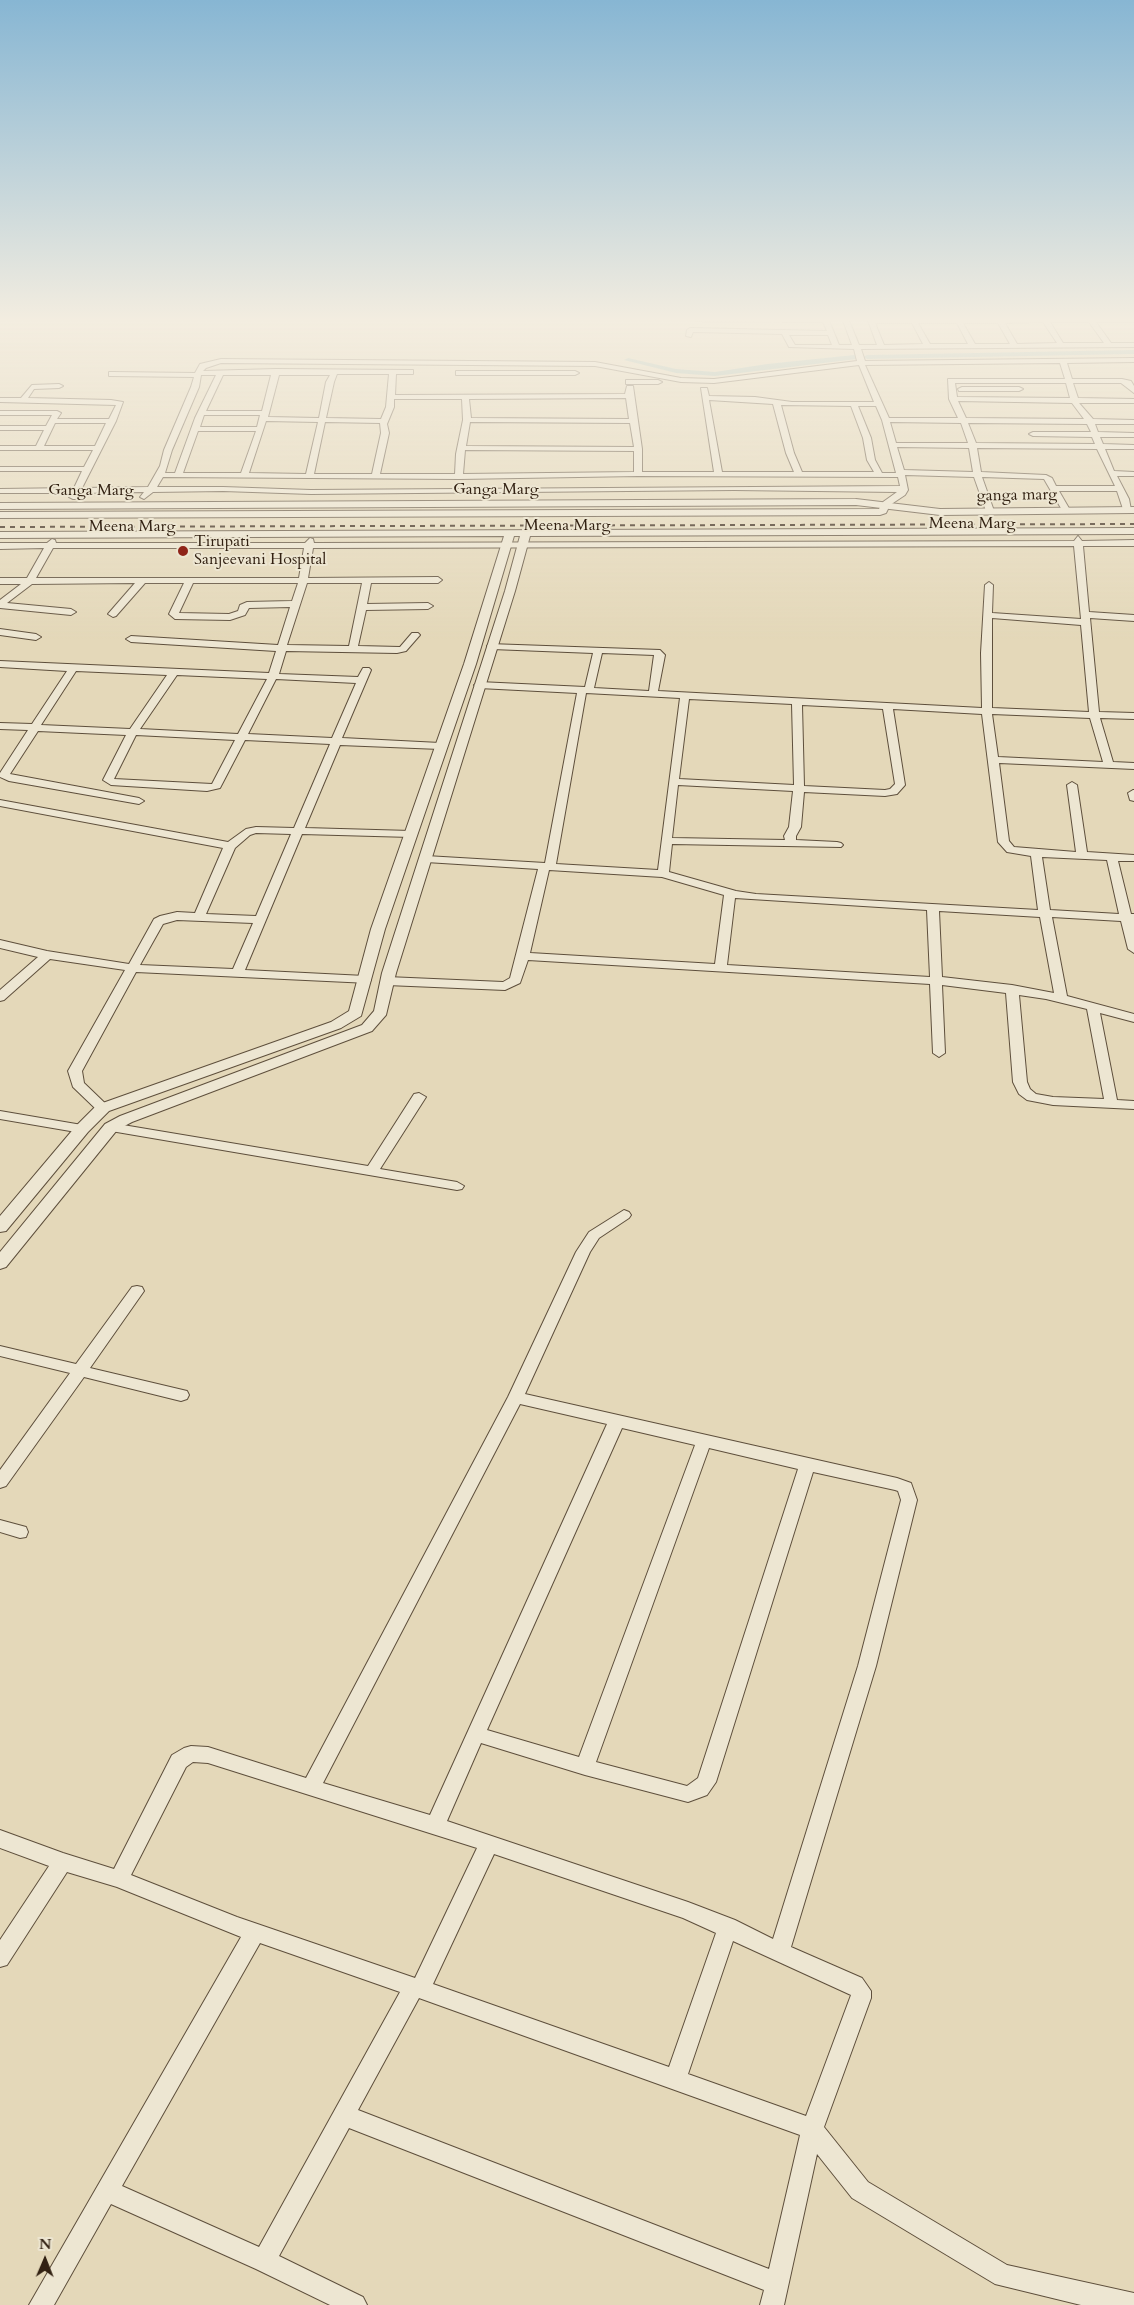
<!DOCTYPE html>
<style>
body{margin:0}
#map{position:relative;width:1134px;height:2305px;overflow:hidden;background:#e4d8b9;font-family:Cardo,serif}
canvas{display:block}
.north{position:absolute;left:20px;top:2235px;width:50px;height:50px;-webkit-text-stroke:4px #ede6d2;paint-order:stroke;rotate:1deg;font-size:14px;font-weight:700;line-height:20px;text-align:center;color:#322112}
.north::after{content:'';display:block;margin:auto;width:18px;height:22px;background:#322112;clip-path:polygon(50% 0,100% 100%,50% 72%,0 100%)}
</style>
<div id="map">
<canvas width="1134" height="2305"></canvas>
<div class="north">N</div>
</div>
<script>
const c = document.querySelector('canvas').getContext('2d');
c.lineJoin = 'round';
const poly = rows => new Path2D(rows.map(r => 'M' + r).join(''));
function fillPath(path, color) { c.fillStyle = color; c.fill(path, 'evenodd'); }
function stroke(path, color, width, dash) { c.strokeStyle = color; c.lineWidth = width; c.lineCap = dash ? 'butt' : 'round'; c.setLineDash(dash || []); c.stroke(path); }
function drawText(font, color, halo, rows, align = 'center') {
  c.font = font + ' Cardo,serif'; c.lineWidth = 4; c.setLineDash([]); c.textBaseline = 'middle'; c.strokeStyle = halo; c.fillStyle = color; for (const [text, x, y, turn = 0] of rows) {
    c.save(); c.translate(x, y); c.rotate((+turn || 0) * Math.PI / 180); c.textAlign = isNaN(turn) ? turn : align; if (halo) c.strokeText(text, 0, 0); c.fillText(text, 0, 0); c.restore();
  }
}
const canal = poly([
 [1134,350,1134,354,867,359,863,357,867,355,1134,350],
 [854,355,858,357,857,359,715,376,676,373,624,360,628,358,676,369,715,372,767,364,854,355]
]);
const minor = poly([
 [692,318,828,318,839,345,852,345,842,318,848,318,859,345,877,345,867,318,1134,318,1134,322,1096,322,1111,343,1134,343,1134,347,861,349,865,361,1134,358,1134,362,1067,363,1072,379,1122,379,1131,381,1134,386,1134,393,1121,383,1073,383,1078,398,1134,399,1134,403,1079,403,1093,419,1134,420,1134,424,1095,424,1098,432,1134,433,1134,437,1100,437,1103,444,1134,445,1134,449,1105,449,1114,471,1134,472,1134,476,1117,476,1129,499,1131,510,1124,512,1117,491,1059,491,1070,510,1066,512,1062,510,1044,479,982,477,994,511,990,514,986,511,974,477,905,475,908,490,905,495,890,505,886,513,880,515,0,518,0,512,879,509,883,502,897,492,734,490,311,494,223,491,153,492,144,499,140,497,144,492,79,493,76,499,73,499,69,497,71,493,0,493,0,489,74,488,82,471,0,471,0,467,84,467,93,450,0,450,0,446,36,446,44,430,0,430,0,426,46,426,52,415,0,415,0,411,57,411,61,413,57,419,109,419,116,405,0,402,0,398,21,398,32,385,59,384,63,386,59,388,34,389,28,398,111,400,123,402,116,421,82,488,148,487,160,466,164,450,191,387,194,377,109,376,109,372,112,372,195,373,200,364,221,359,595,362,681,378,714,379,857,361,854,349,789,347,782,334,693,332,691,337,686,336,687,330,690,328,827,331,823,322,695,321,692,318],
 [1043,322,1057,343,1017,344,1005,323,1043,322],
 [1050,322,1089,322,1104,343,1063,343,1050,322],
 [875,323,912,323,923,344,884,345,875,323],
 [918,323,957,323,968,344,930,344,918,323],
 [963,323,998,323,1010,344,975,344,963,323],
 [789,335,828,335,832,345,795,345,789,335],
 [221,363,595,366,681,382,714,383,859,365,874,402,792,402,755,397,709,396,707,388,701,388,714,472,642,472,642,449,633,386,627,386,625,394,395,395,396,374,413,374,413,370,276,369,203,371,206,368,221,363],
 [1060,363,1065,379,948,379,949,399,958,418,889,418,865,365,1060,363],
 [337,374,389,374,386,407,381,419,326,418,334,382,337,374],
 [201,375,216,375,195,418,175,473,165,473,172,450,199,387,201,375],
 [223,375,271,375,262,411,206,411,223,375],
 [279,375,330,375,326,382,319,418,268,417,279,375],
 [955,383,1066,383,1070,398,957,397,955,383],
 [626,398,629,419,471,418,469,399,626,398],
 [394,399,462,399,463,420,456,454,455,474,380,474,389,433,387,424,394,407,394,399],
 [709,400,773,404,786,453,794,472,722,472,709,400],
 [958,401,1072,403,1084,419,966,418,958,401],
 [781,405,851,406,863,438,867,460,874,472,802,472,794,453,781,405],
 [858,406,876,406,882,420,896,473,882,473,875,460,871,438,858,406],
 [204,415,260,415,257,427,200,427,204,415],
 [266,421,318,422,306,474,249,473,266,421],
 [325,422,380,423,381,433,372,474,314,474,325,422],
 [470,422,630,423,634,447,466,446,470,422],
 [890,422,961,423,968,443,896,443,890,422],
 [55,423,106,423,95,446,44,446,55,423],
 [968,423,1087,424,1091,432,1033,432,1029,434,1033,436,1092,437,1095,444,976,443,968,423],
 [198,431,256,431,241,473,183,473,198,431],
 [897,447,969,448,973,472,904,470,897,447],
 [977,448,1097,449,1115,486,1056,486,1052,478,1046,475,981,472,977,448],
 [465,450,634,451,634,472,463,474,465,450],
 [638,476,898,477,900,486,311,490,223,487,157,487,163,477,459,479,638,476],
 [459,371,575,371,579,373,575,375,456,375,456,371,459,371],
 [629,380,658,380,662,382,658,384,626,384,626,380,629,380],
 [962,387,1019,387,1023,389,1019,391,959,391,958,389,962,387],
 [1078,536,1082,541,1134,540,1134,546,1083,546,1089,612,1134,615,1134,621,1090,618,1099,712,1134,713,1134,719,1100,718,1113,762,1134,763,1134,769,999,763,1009,841,1014,847,1076,852,1067,785,1072,782,1077,785,1087,852,1134,855,1134,861,1118,861,1131,914,1134,914,1134,953,1128,949,1121,921,1052,917,1067,996,1134,1014,1134,1022,1100,1013,1117,1100,1134,1101,1134,1109,1053,1105,1027,1100,1019,1094,1013,1082,1006,993,942,985,945,1053,939,1057,933,1053,930,984,528,960,520,983,505,990,387,985,381,981,387,977,503,982,510,978,538,869,426,862,420,859,426,856,545,863,577,693,479,688,474,685,479,682,585,687,593,653,492,649,487,646,489,644,660,650,665,655,658,691,982,708,981,653,985,585,989,582,993,585,992,613,1081,619,1074,546,313,548,308,578,438,577,442,580,438,583,371,583,367,604,428,603,433,606,428,609,366,610,358,646,400,647,412,633,418,633,420,635,406,651,397,653,286,651,279,674,358,677,363,668,369,668,371,670,342,738,440,743,445,746,440,749,340,745,305,828,411,831,417,834,411,837,302,834,245,970,365,976,371,980,369,983,136,972,82,1071,84,1083,110,1108,103,1112,98,1111,73,1087,68,1071,125,970,50,959,4,1000,0,1001,0,990,38,957,0,948,0,940,47,951,129,964,154,919,160,916,177,912,195,913,223,848,0,806,0,800,228,842,246,829,256,827,294,828,330,744,245,740,220,788,207,791,111,785,103,780,126,735,38,731,10,774,139,798,144,801,139,804,9,781,0,777,0,773,28,730,0,729,0,723,32,724,67,671,0,667,0,661,269,673,276,651,131,642,126,639,131,636,278,645,290,607,249,608,245,615,230,620,175,619,169,614,184,583,145,583,116,616,113,617,108,614,135,583,32,584,7,603,71,609,76,612,71,615,0,608,0,600,21,584,0,584,0,578,27,578,44,548,0,549,0,543,47,543,52,539,55,540,56,543,305,543,310,538,313,539,314,543,1074,541,1078,536],
 [53,548,304,548,299,578,36,578,53,548],
 [193,583,298,583,292,601,247,602,240,605,238,611,229,614,179,613,193,583],
 [307,583,362,583,349,646,287,645,307,583],
 [992,618,1081,625,1089,712,992,708,992,618],
 [602,653,654,655,649,691,594,688,602,653],
 [76,671,167,675,130,729,41,725,76,671],
 [177,675,267,679,238,734,140,729,177,675],
 [276,679,356,683,332,738,248,734,276,679],
 [586,693,680,698,658,870,556,864,586,693],
 [689,699,792,704,794,785,679,779,689,699],
 [802,705,883,709,895,784,890,789,885,790,804,786,802,705],
 [893,709,982,714,998,842,1007,852,1031,856,1038,910,756,894,736,891,669,872,672,844,841,847,843,845,841,843,837,842,796,840,796,836,801,827,804,792,885,796,897,794,905,785,893,709],
 [992,714,1090,718,1103,762,998,757,992,714],
 [136,735,235,740,212,784,114,779,136,735],
 [678,785,793,791,789,827,784,836,785,840,672,838,678,785],
 [256,833,291,834,256,916,206,914,235,848,250,835,256,833],
 [1042,857,1107,860,1119,914,1050,910,1042,857],
 [549,870,662,877,724,895,715,964,530,953,549,870],
 [735,898,927,910,930,977,727,965,735,898],
 [939,911,1040,917,1054,993,1012,985,942,977,939,911],
 [177,920,253,923,233,969,140,965,163,924,177,920],
 [1019,995,1046,999,1087,1009,1104,1099,1053,1097,1036,1094,1030,1089,1027,1082,1019,995],
 [0,629,36,634,41,637,36,640,0,635,0,629],
 [1133,790,1134,790,1134,801,1130,800,1128,793,1133,790],
 [419,1093,426,1097,380,1169,457,1182,464,1186,462,1189,457,1190,111,1131,104,1127,111,1123,368,1166,414,1094,419,1093],
 [0,1111,82,1125,89,1129,82,1133,0,1119,0,1111],
 [624,1210,629,1212,631,1215,629,1218,599,1238,590,1252,525,1394,897,1478,911,1483,917,1500,876,1666,791,1947,862,1978,871,1991,871,1998,824,2127,868,2182,1007,2265,1134,2293,1134,2305,1081,2305,995,2284,852,2198,817,2154,784,2305,760,2305,764,2290,349,2128,279,2256,363,2297,367,2305,330,2305,256,2269,111,2204,54,2305,29,2305,241,1937,117,1887,67,1872,7,1965,0,1967,0,1940,49,1866,0,1848,0,1830,63,1853,114,1869,172,1755,184,1748,191,1746,208,1747,306,1778,508,1397,576,1252,589,1232,624,1210],
 [520,1404,607,1424,430,1815,323,1783,520,1404],
 [622,1428,695,1445,579,1757,487,1730,622,1428],
 [709,1448,798,1469,698,1778,687,1786,596,1762,709,1448],
 [813,1472,895,1490,898,1491,901,1500,858,1666,773,1939,735,1920,688,1902,447,1821,481,1743,585,1775,688,1802,707,1795,716,1782,813,1472],
 [193,1762,208,1763,477,1848,415,1978,237,1917,131,1875,186,1767,193,1762],
 [494,1854,683,1918,716,1933,669,2067,433,1984,494,1854],
 [733,1941,851,1995,806,2116,688,2074,733,1941],
 [260,1943,400,1992,259,2247,122,2186,260,1943],
 [419,1998,800,2135,769,2269,358,2110,419,1998],
 [137,1286,142,1287,144,1291,90,1368,187,1391,189,1395,187,1399,181,1401,84,1377,6,1486,0,1488,0,1470,70,1373,0,1356,0,1346,76,1364,132,1287,137,1286],
 [0,1520,26,1527,28,1532,26,1537,20,1538,0,1532,0,1520]
]);
const tertiary = poly([
 [856,499,940,509,1134,507,1134,513,940,515,856,505,0,509,0,503,856,499],
 [1134,528,1134,534,530,536,515,591,396,973,386,1015,372,1031,132,1122,117,1130,6,1267,0,1269,0,1252,105,1124,120,1116,362,1025,374,1011,382,973,505,591,520,536,514,536,476,664,385,929,361,1016,341,1028,109,1111,88,1132,6,1231,0,1232,0,1216,76,1126,97,1105,331,1022,349,1011,371,929,464,664,504,536,0,538,0,532,1134,528]
]);
const rail = poly([
 [0,527,1134,524]
]);
const markers = [
 [183,551,6,"#8f2418"]
];
const farStreetnames = [
 ["Ganga Marg",496,490],
 ["Ganga Marg",91,491],
 ["ganga marg",1017,496,-1],
 ["Meena Marg",972,524],
 ["Meena Marg",567,526],
 ["Meena Marg",132,527]
];
const farPoinames = [
 ["Tirupati",194,542],
 ["Sanjeevani Hospital",194,560]
];
fillPath(canal, '#96b9b4');
stroke(minor, '#5e4f3c', 2);
stroke(tertiary, '#5e4f3c', 2);
fillPath(minor, '#ede6d2');
fillPath(tertiary, '#ede6d2');
stroke(rail, '#322112', 2, [5, 5]);
const sky = c.createLinearGradient(0, 0, 0, 641);
sky.addColorStop(0, '#87b6d3');
sky.addColorStop(0.5, '#f3ede0');
sky.addColorStop(1, '#f3ede000');
c.fillStyle = sky;
c.fillRect(0, 0, 1134, 641);
for (const [x, y, r, color] of markers) { const dot = new Path2D(); dot.arc(x, y, r, 0, 2 * Math.PI); c.fillStyle = color; c.fill(dot); stroke(dot, '#ede6d2', 2); }
drawText('16px', '#322112', '#ede6d2', farStreetnames);
drawText('16px', '#322112', '#ede6d2', farPoinames, 'left');
</script>
